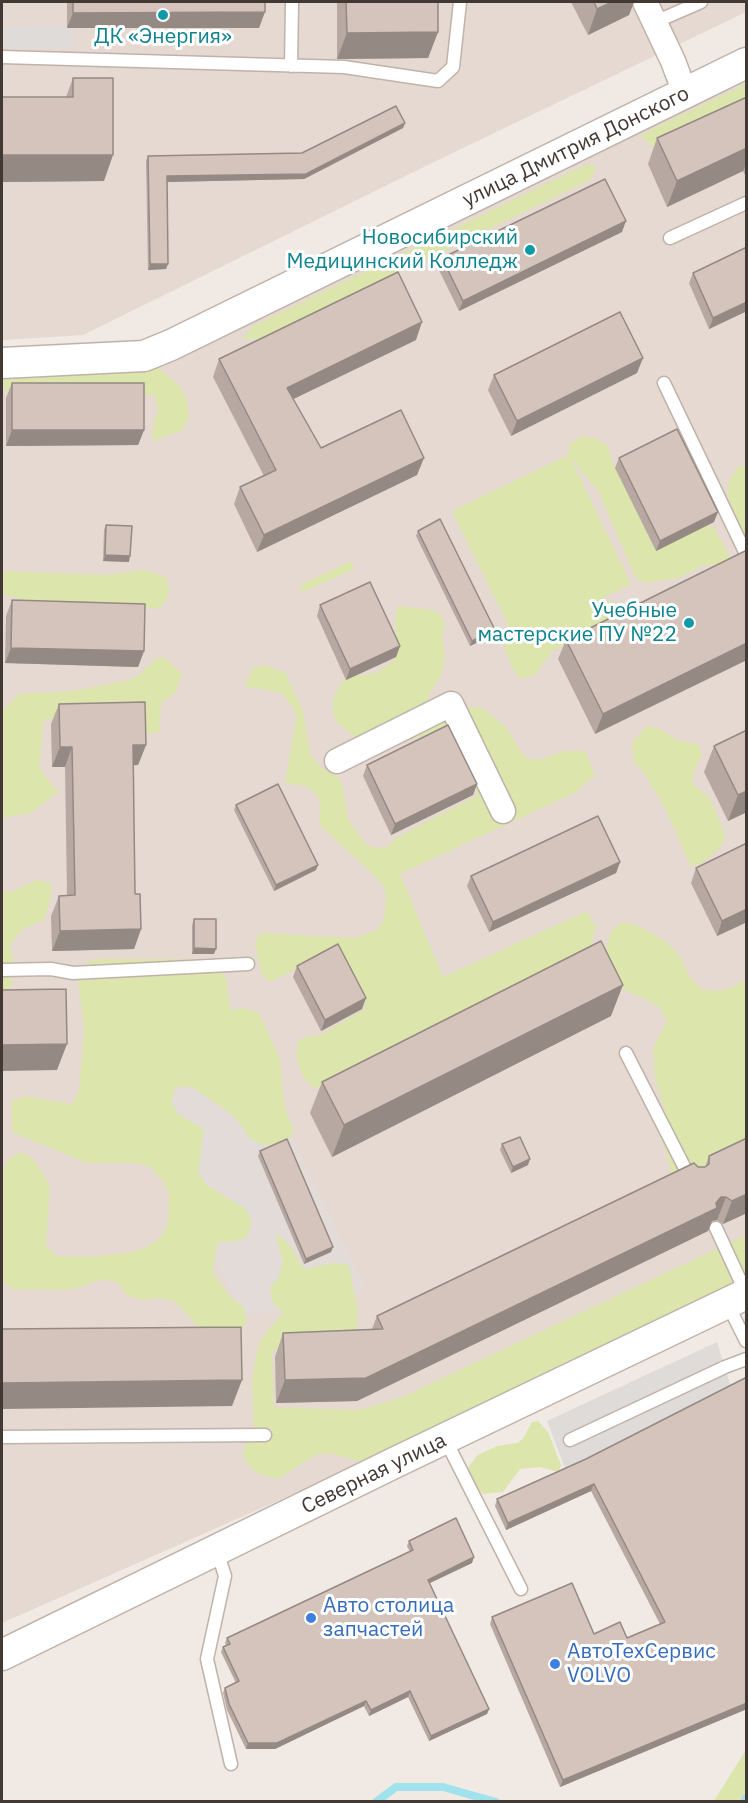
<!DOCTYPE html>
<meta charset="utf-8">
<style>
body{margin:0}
#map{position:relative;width:748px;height:1803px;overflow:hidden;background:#f1e9e3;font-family:"IBM Plex Sans",sans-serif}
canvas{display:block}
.frame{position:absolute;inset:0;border:3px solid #433934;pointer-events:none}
</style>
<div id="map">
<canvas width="748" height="1803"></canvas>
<div class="frame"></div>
</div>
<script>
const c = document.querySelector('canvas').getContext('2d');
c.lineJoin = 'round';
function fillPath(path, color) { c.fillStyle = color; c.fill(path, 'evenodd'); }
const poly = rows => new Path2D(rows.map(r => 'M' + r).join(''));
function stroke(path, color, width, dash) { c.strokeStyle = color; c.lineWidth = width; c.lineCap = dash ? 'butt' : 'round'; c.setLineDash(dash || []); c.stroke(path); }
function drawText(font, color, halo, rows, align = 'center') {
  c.font = font + ' "IBM Plex Sans",sans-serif'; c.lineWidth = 6; c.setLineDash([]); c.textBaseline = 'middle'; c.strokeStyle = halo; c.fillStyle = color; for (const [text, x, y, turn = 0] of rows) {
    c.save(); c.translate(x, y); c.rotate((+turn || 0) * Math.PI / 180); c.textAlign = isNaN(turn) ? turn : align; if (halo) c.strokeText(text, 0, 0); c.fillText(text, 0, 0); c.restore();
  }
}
const residential = poly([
 [2,2,746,2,746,12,438,160,83,335,2,340],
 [746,82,746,1278,318,1483,2,1623,2,373,162,359]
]);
const industrial = poly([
 [167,1047,287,1127,364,1286,356,1296,312,1312,240,1314,139,1078]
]);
const green = poly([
 [746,84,746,105,654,148,640,135],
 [587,164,597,167,590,180,265,338,243,340,251,327],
 [158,368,181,387,187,401,189,416,183,430,153,441,153,425,158,411,155,395,23,393,7,391,2,385,2,376,10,372],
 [581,436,596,438,608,446,612,461,657,549,705,526,714,527,731,559,720,565,704,565,678,578,647,583,636,579,599,492,570,457,631,584,598,600,605,600,623,605,608,626,552,651,534,676,519,678,511,665,505,650,504,636,512,633,452,511,568,455,569,445],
 [739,466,746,466,746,538,738,525,728,495,729,480],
 [351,561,354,569,303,592,300,585],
 [145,570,166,577,169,588,167,599,160,608,76,611,9,596,2,593,2,572,7,571,103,575],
 [398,606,432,610,442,615,445,625,442,636,445,656,440,678,428,695,429,705,439,709,481,707,506,727,523,755,532,760,543,759,564,751,585,751,595,775,576,792,400,874,443,977,587,911,596,927,586,966,325,1093,310,1085,303,1077,296,1056,298,1041,308,1036,319,1036,366,1008,334,950,270,982,262,975,255,944,259,933,355,938,376,930,384,921,386,899,384,887,369,870,320,826,320,804,316,793,307,787,285,782,297,713,282,693,244,686,254,667,265,665,285,672,303,711,310,753,320,767,339,778,343,788,348,819,366,845,377,848,388,847,394,839,478,795,444,728,382,750,362,742,344,729,336,721,333,710,333,699,343,680,354,676,376,673,394,661,397,650,395,616],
 [157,658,165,658,182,673,176,693,161,703,159,733,147,733,142,718,44,719,39,768,58,792,31,813,2,818,2,711,19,694,73,691,134,679],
 [647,726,658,728,677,740,698,744,702,754,693,774,693,784,710,798,723,829,725,839,719,849,701,864,691,866,664,806,642,770,634,763,632,742],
 [38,879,52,885,50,900,44,920,23,929,10,945,15,965,11,987,2,993,2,891,11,892],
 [623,922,637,925,665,941,677,952,691,978,701,989,716,991,731,988,746,979,746,1148,673,1183,667,1153,661,1138,665,1109,655,1079,653,1049,667,1021,660,1008,647,1000,619,987,608,976,607,946,611,931],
 [96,959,189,959,218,968,227,980,230,1010,244,1008,259,1013,280,1059,284,1104,294,1132,285,1144,262,1145,248,1137,241,1124,230,1113,192,1087,176,1087,171,1101,178,1114,204,1129,198,1173,207,1185,246,1209,252,1222,247,1237,233,1242,218,1242,215,1257,213,1272,230,1297,243,1306,247,1321,239,1334,206,1335,174,1301,158,1298,143,1300,128,1296,118,1283,103,1279,74,1289,59,1290,12,1289,2,1280,2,1176,8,1159,21,1152,34,1160,50,1185,46,1246,57,1256,88,1257,134,1252,149,1246,161,1237,168,1224,169,1193,162,1180,150,1167,135,1163,87,1163,12,1132,12,1101,26,1096,72,1104,79,1091,84,1028,78,980,82,965],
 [275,1233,288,1243,304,1269,333,1263,349,1265,358,1311,357,1328,349,1340,334,1346,272,1351,274,1407,358,1410,400,1398,746,1235,746,1276,432,1431,363,1462,333,1454,317,1454,278,1479,262,1475,249,1467,243,1453,254,1425,252,1380,257,1350,263,1336,283,1313,272,1302,270,1288,279,1276,283,1261],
 [538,1421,548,1432,561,1465,559,1472,540,1467,520,1469,503,1492,484,1494,478,1490,469,1472,469,1466,478,1455,497,1446,517,1443,523,1439,532,1422],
 [746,1750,746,1801,714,1801]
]);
const parking = poly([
 [73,26,74,47,2,48,2,27],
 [717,1342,732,1390,567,1473,547,1421]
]);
const stream = poly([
 [376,1802,396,1787,443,1787,496,1802],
 [744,1802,746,1798]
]);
const service = poly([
 [655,22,701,2],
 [2,57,344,67,438,81,453,67,460,2],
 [291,66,292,2],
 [670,238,746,203],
 [664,383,746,554],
 [2,970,51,969,73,973,248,964],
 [626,1053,692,1182],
 [716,1228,746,1293],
 [727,1303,746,1341],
 [2,1437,265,1435],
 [445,1439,521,1589],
 [570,1440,725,1367,746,1359],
 [217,1551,225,1576,207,1659,231,1764]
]);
const minor = poly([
 [645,2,673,61,685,93],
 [337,761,451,704,503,811]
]);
const tertiary = poly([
 [2,363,144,356,171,345,746,63],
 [2,1655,394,1463,746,1294]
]);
const wall = poly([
 [67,2,265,2,259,28,67,28],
 [337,2,438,2,438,32,428,58,337,59],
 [571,2,634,2,629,15,588,35],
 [73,78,104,181,2,182,2,97,66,97],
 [747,97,747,179,743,171,667,207,648,164,657,138],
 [405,123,403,128,304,179,167,182,166,269,148,270,146,161,148,156,302,153],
 [622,232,459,311,438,268,442,258],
 [747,247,747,311,709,329,689,283,693,273],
 [416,340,293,399,321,448,417,475,257,552,234,504,240,487,264,476,213,377,219,359],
 [637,373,511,436,488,390,494,375],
 [12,383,144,430,138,445,6,446,6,398],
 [619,458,714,522,656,551,615,468],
 [106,525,129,562,103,561,104,530],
 [418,531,495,630,493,635,470,646,416,536],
 [745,551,595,734,558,659,566,640],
 [12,600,144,651,138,667,5,663,6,616],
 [320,605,400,646,396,657,346,680,317,616],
 [59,704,146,745,138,765,133,765,135,894,141,929,134,949,52,951,51,916,59,896,67,895,65,767,52,767,51,724],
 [747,730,747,812,728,821,704,772,714,746],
 [367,765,477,784,473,795,391,835,363,776],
 [236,805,316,870,274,891,234,810],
 [747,843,747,922,717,936,691,883,696,868],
 [620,862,616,873,489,932,467,886,471,876],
 [194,919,214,954,192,954,192,925],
 [297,966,362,1009,321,1031,293,977],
 [611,1016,332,1157,310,1113,322,1082],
 [502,1144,528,1165,511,1173,500,1150],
 [260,1151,331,1252,304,1264,258,1156],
 [709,1156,747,1213,723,1224,717,1220,712,1221,708,1231,357,1401,276,1403,275,1357,283,1333,372,1329,377,1316,698,1167,705,1167],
 [747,1377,747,1709,560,1787,490,1624,492,1617,627,1638,660,1624,591,1491,506,1530,495,1506,497,1499,586,1459],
 [409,1541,472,1563,429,1583,489,1709,487,1714,429,1741,408,1697,369,1716,364,1706,275,1749,246,1749,227,1710,223,1693,225,1688,236,1683,221,1652,223,1647,226,1645,225,1643,227,1638,410,1552,407,1546]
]);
const shadedWall = poly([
 [612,2,634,2,629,15,588,35,597,9],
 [265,12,259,28,67,28,73,13],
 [438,32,428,58,337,59,347,33],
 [405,123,403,128,304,179,165,182,167,176,306,174],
 [747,148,747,162,743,171,667,207,677,181],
 [2,155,113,155,104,181,2,182],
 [626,221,622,232,459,311,463,301],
 [150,264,168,264,166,269,148,270],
 [747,302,747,311,709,329,713,318],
 [422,322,416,340,281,405,287,388],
 [643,358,637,373,511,436,517,421],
 [12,430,144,430,138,445,6,446],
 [424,458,417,475,257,552,264,535],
 [718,512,714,522,656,551,660,541],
 [105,555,130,556,129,562,103,561],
 [495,630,493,635,470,646,472,641],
 [747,643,747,660,595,734,603,714],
 [400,646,396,657,346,680,350,669],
 [11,648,144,651,138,667,5,663],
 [133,745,146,745,138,765,125,766],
 [60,747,72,747,65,767,52,767],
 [477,784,473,795,391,835,395,824],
 [747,791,747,812,728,821,738,795],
 [620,862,616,873,489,932,493,922],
 [318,865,316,870,274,891,276,885],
 [747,909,747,922,717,936,722,921],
 [141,929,134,949,52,951,60,931],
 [194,948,216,949,214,954,192,954],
 [623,985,611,1016,332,1157,344,1125],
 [366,998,362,1009,321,1031,325,1020],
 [67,1044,57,1070,2,1071,2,1045],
 [530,1159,528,1165,511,1173,513,1167],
 [747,1194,747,1213,723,1224,732,1201],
 [721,1197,726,1197,717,1220,712,1221,708,1231,357,1401,276,1403,285,1380,716,1203],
 [333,1247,331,1252,304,1264,306,1259],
 [242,1380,232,1406,2,1409,2,1383],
 [594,1484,591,1491,506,1530,508,1523],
 [474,1557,472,1563,426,1585,428,1580],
 [410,1691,408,1697,369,1716,371,1710],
 [366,1701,364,1706,275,1749,246,1749,248,1743],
 [747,1703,747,1709,560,1787,563,1780],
 [489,1709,487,1714,429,1741,431,1736]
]);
const building = poly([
 [73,2,265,2,265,12,73,13,73,2],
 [346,2,438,2,438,32,347,33,346,2],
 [594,2,612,2,597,9,594,2],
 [73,78,113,78,113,155,2,155,2,97,73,97,73,78],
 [747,97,747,148,677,181,657,138,747,97],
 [396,106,405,123,306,174,167,176,168,264,150,264,148,156,302,153,396,106],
 [605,179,626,221,463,301,442,258,605,179],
 [747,247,747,302,713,318,693,273,747,247],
 [398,272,422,322,287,388,321,448,401,410,424,458,264,535,240,487,276,470,219,359,398,272],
 [620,312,643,358,517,421,494,375,620,312],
 [12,383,144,383,144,430,12,430,12,383],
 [677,429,718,512,660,541,619,458,677,429],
 [440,519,495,630,472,641,418,531,440,519],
 [106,525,132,526,130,556,105,555,106,525],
 [745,551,747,553,747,643,603,714,566,640,745,551],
 [370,582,400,646,350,669,320,605,370,582],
 [12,600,145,604,144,651,11,648,12,600],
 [145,702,146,745,133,745,135,894,140,894,141,929,60,931,59,896,75,895,72,747,60,747,59,704,145,702],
 [448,725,477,784,395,824,367,765,448,725],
 [747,730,747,791,738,795,714,746,747,730],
 [278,784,318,865,276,885,236,805,278,784],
 [598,816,620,862,493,922,471,876,598,816],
 [747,843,747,909,722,921,696,868,747,843],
 [194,919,216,919,216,949,194,948,194,919],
 [601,941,623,985,344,1125,322,1082,601,941],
 [338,944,366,998,325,1020,297,966,338,944],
 [66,989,67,1044,2,1045,2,990,66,989],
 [520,1137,530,1159,513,1167,502,1144,520,1137],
 [747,1138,747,1194,732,1201,726,1197,721,1197,716,1203,717,1208,366,1378,285,1380,283,1333,383,1329,377,1316,694,1163,698,1167,705,1167,709,1164,709,1156,747,1138],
 [287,1139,333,1247,306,1259,260,1151,287,1139],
 [241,1327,242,1380,2,1383,2,1329,241,1327],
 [747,1377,747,1703,563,1780,492,1617,572,1583,594,1634,620,1622,627,1638,665,1622,594,1484,508,1523,497,1499,586,1459,747,1377],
 [456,1518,474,1557,428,1580,489,1709,431,1736,410,1691,371,1710,366,1701,277,1743,248,1743,229,1704,225,1688,239,1681,223,1647,230,1644,227,1638,413,1550,409,1541,456,1518]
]);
const markers = [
 [163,15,6,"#0f9aa8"],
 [530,250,6,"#0f9aa8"],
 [689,623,6,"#0f9aa8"],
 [311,1618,6,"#3f7fe0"],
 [555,1664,6,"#3f7fe0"]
];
const cultureNames = [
 ["ДК «Энергия»",163,37,"center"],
 ["Новосибирский",518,238],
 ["Медицинский Колледж",518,262],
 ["Учебные",677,611],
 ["мастерские ПУ №22",677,635]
];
const streetNames = [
 ["улица Дмитрия Донского",576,147,-26],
 ["Северная улица",374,1474,-26]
];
const shopNames = [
 ["Авто столица",323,1606],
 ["запчастей",323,1630],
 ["АвтоТехСервис",567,1652],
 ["VOLVO",567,1676]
];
fillPath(residential, '#e5d9d1');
fillPath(industrial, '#e3dbd8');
fillPath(green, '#dbe5ac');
fillPath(parking, '#dfdbd9');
stroke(stream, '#a0e3ed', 8);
stroke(service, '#bfb2a9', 15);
stroke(minor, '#bfb2a9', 27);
stroke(tertiary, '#bfb2a9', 33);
stroke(service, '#fff', 12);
stroke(minor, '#fff', 24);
stroke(tertiary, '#fff', 30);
fillPath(wall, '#b7a9a2');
fillPath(shadedWall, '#958984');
fillPath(building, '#d5c4bc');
stroke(building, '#958984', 1.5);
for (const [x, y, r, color] of markers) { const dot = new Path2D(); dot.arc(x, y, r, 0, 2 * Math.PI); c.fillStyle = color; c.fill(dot); stroke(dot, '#fff', 2); }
drawText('21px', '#0d838f', '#fff', cultureNames, 'right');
drawText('21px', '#433934', '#fff', streetNames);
drawText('21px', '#366cbe', '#fff', shopNames, 'left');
</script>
